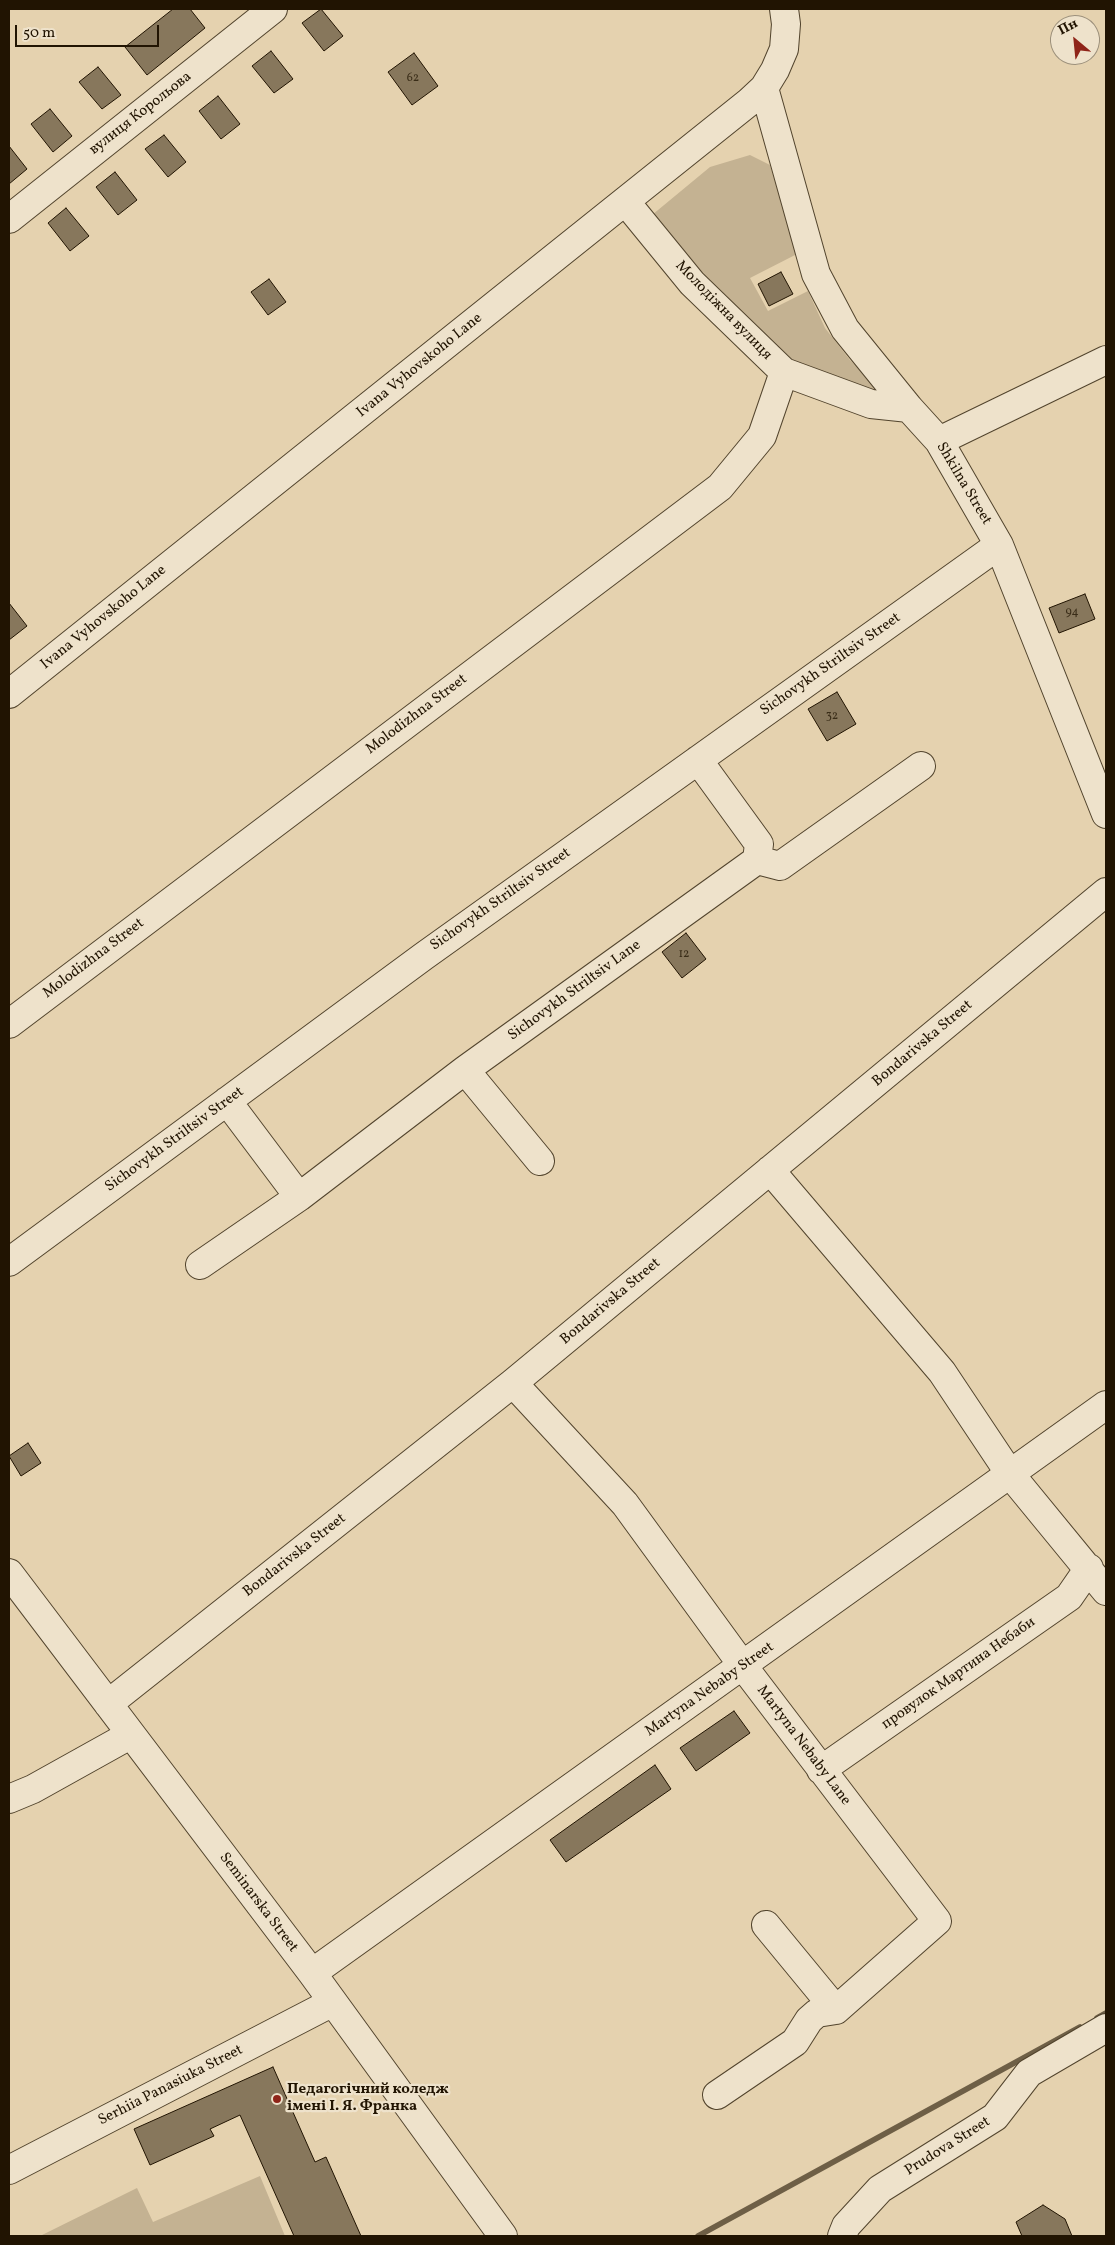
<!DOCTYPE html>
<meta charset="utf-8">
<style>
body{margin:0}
#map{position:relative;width:1115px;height:2245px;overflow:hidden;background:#e5d2af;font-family:Vollkorn,serif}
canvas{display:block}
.frame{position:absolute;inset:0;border:10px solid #211402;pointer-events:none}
.north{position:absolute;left:1050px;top:15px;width:50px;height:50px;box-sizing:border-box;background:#eee2cb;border:1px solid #9c907b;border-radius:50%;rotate:332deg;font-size:14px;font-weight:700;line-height:20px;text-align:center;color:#211402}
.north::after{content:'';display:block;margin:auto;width:18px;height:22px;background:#8f2418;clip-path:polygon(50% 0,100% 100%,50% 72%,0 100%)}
.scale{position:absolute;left:15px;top:25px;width:144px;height:22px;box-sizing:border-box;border:2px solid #211402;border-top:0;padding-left:6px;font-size:15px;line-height:18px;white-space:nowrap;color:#211402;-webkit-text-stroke:4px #eee2cb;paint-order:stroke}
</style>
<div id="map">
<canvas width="1115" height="2245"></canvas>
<div class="frame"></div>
<div class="north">Пн</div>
<div class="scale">50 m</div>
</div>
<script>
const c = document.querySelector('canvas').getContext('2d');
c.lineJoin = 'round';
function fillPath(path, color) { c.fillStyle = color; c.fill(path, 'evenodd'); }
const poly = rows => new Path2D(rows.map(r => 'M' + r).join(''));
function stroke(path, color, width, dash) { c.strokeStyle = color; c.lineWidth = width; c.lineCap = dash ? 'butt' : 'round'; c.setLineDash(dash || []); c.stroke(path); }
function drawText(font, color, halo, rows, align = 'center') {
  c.font = font + ' Vollkorn,serif'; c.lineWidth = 4.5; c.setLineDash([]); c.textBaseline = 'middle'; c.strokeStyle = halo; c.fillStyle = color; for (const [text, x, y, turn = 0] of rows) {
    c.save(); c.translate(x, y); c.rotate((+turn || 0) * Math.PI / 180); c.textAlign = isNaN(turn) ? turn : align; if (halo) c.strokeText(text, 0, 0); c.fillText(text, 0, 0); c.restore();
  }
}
const green = poly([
 [750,155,770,165,797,254,750,278,768,311,808,291,825,328,850,360,888,396,807,375,684,260,652,215,710,167],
 [260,2176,285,2236,40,2236,137,2188,153,2222]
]);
const stream = poly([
 [1097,2018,1106,2013],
 [698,2236,1080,2027]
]);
const building = poly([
 [173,9,190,9,205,28,147,75,125,47,173,9],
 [321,9,343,36,324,51,302,23,321,9],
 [271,51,293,79,274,93,252,66,271,51],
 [414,53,438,86,412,105,388,72,414,53],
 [98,67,121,95,102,109,79,82,98,67],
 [218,96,240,124,221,139,199,111,218,96],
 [50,109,72,136,53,152,31,124,50,109],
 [164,135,186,162,168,177,145,149,164,135],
 [9,146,27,169,9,184,9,146],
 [115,172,137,200,118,215,96,187,115,172],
 [66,208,89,236,70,251,48,223,66,208],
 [781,272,793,294,769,306,758,284,781,272],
 [269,279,286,302,268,315,251,292,269,279],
 [1085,594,1095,619,1059,633,1049,608,1085,594],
 [9,603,27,626,9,640,9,603],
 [837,692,856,724,827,741,808,709,837,692],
 [686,933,706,959,682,978,662,952,686,933],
 [28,1443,41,1463,21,1476,9,1456,28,1443],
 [734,1711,750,1733,696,1771,680,1748,734,1711],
 [655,1765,671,1789,566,1862,550,1840,655,1765],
 [273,2067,315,2162,326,2157,361,2236,294,2236,240,2115,210,2129,214,2136,150,2165,134,2129,273,2067],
 [1043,2205,1065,2219,1072,2236,1022,2236,1016,2222,1043,2205]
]);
const minor = poly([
 [764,88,816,274,845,329,909,408,939,441,999,545,1106,814],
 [625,201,692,283,784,372,871,404,909,408],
 [9,219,273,9],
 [939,441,1106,360],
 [9,694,749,102,764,88,775,70,784,49,786,24,784,9],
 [757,860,780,866,921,766],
 [9,1024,720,487,762,436,784,372],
 [465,1070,540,1161],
 [227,1101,299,1197,465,1070,757,860,759,844,698,760],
 [770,1170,942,1372,1010,1474,1106,1591],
 [9,1262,424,956,999,545],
 [200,1265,299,1197],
 [513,1383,625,1504,743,1666,937,1921,836,2010,766,1925],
 [9,1573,312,1973,503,2236],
 [108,1704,513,1383,1106,892],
 [821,1770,1069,1597,1089,1568],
 [9,1799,33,1789,130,1735],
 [312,1973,1106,1405],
 [717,2095,795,2042,809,2020,817,2013,836,2010],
 [9,2170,333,2002],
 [842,2236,846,2226,880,2189,995,2117,1029,2073,1106,2028]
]);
const markers = [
 [277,2099,5,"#8f2418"]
];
const numberNames = [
 ["62",413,79],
 ["94",1072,613],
 ["32",832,717],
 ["12",684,955]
];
const streetNames = [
 ["вулиця Корольова",141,114,-38],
 ["Молодіжна вулиця",723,311,46],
 ["Ivana Vyhovskoho Lane",420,366,-39],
 ["Shkilna Street",963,484,59],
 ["Ivana Vyhovskoho Lane",104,618,-39],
 ["Sichovykh Striltsiv Street",831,665,-35],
 ["Molodizhna Street",417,715,-37],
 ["Sichovykh Striltsiv Street",501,900,-35],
 ["Molodizhna Street",94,959,-37],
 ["Sichovykh Striltsiv Lane",575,991,-36],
 ["Bondarivska Street",923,1044,-40],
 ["Sichovykh Striltsiv Street",175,1140,-36],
 ["Bondarivska Street",611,1302,-40],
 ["Bondarivska Street",295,1556,-38],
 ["провулок Мартина Небаби",959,1674,-35],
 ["Martyna Nebaby Street",710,1690,-35],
 ["Martyna Nebaby Lane",803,1746,53],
 ["Seminarska Street",258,1903,53],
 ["Serhiia Panasiuka Street",171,2086,-27],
 ["Prudova Street",948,2147,-32]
];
const poiNames = [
 ["Педагогічний коледж",287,2090],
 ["імені І. Я. Франка",287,2107]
];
fillPath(green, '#c4b292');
stroke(stream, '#6e5f46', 5.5);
fillPath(building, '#87775c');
stroke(building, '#211402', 1);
stroke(minor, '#52442d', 30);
stroke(minor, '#eee2cb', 28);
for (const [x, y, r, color] of markers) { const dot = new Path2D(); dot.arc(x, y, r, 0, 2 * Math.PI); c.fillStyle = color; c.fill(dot); stroke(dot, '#eee2cb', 2); }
drawText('12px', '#3a2d18', null, numberNames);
drawText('15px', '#211402', '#eee2cb', streetNames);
drawText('bold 15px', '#211402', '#eee2cb', poiNames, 'left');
</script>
